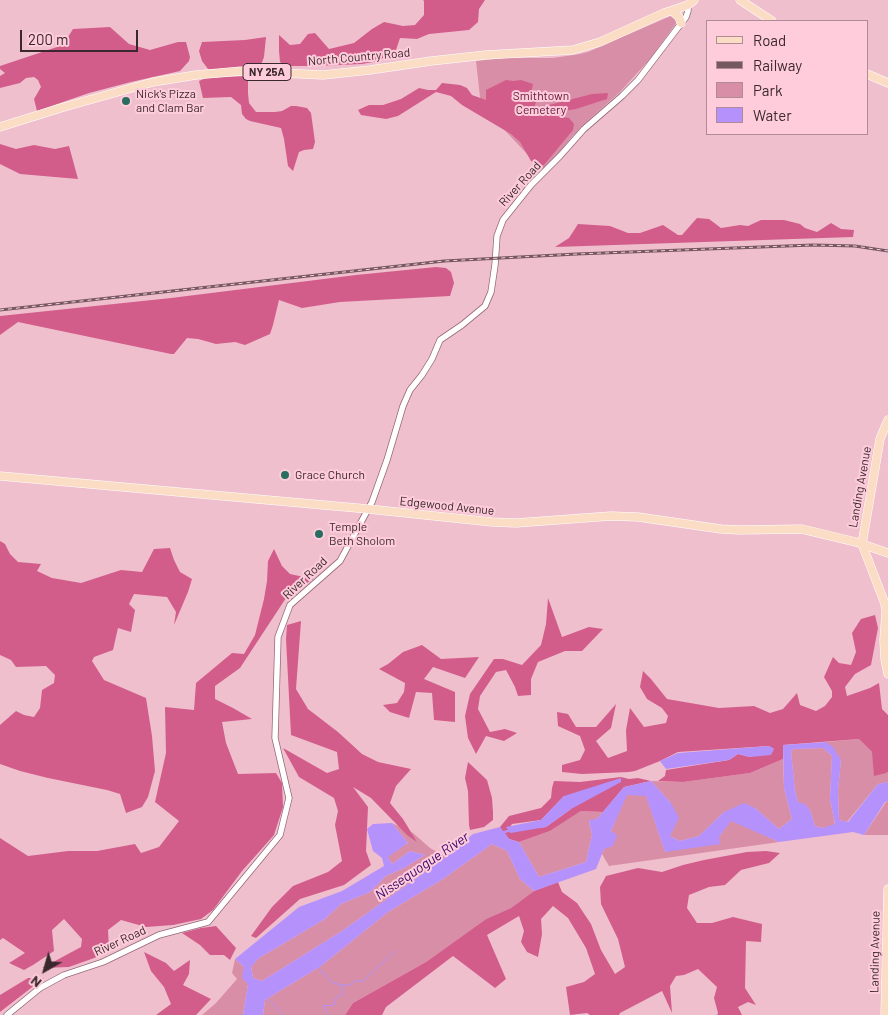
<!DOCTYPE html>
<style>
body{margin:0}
#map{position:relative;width:888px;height:1015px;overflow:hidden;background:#f0bfce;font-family:Barlow,sans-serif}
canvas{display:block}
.legend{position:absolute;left:706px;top:20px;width:162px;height:115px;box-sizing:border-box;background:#feccdb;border:1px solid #b08a96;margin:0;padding:6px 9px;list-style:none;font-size:15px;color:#3b282e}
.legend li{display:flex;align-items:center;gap:10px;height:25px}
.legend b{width:25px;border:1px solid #b08a96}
.north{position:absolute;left:20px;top:945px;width:50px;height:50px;-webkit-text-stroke:4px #feccdb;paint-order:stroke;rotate:218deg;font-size:14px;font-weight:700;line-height:20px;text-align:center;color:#3b282e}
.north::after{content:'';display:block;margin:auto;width:18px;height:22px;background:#3b282e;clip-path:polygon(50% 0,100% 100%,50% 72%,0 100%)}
.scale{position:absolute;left:20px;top:30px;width:118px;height:22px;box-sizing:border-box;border:2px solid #3b282e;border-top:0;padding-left:6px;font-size:15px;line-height:18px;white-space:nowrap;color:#3b282e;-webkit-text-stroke:4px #feccdb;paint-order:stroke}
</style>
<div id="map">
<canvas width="888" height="1015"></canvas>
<ul class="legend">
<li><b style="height:6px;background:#fbddc6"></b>Road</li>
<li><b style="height:6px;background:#755861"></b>Railway</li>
<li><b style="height:14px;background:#d88ea6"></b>Park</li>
<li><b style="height:14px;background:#b591fc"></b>Water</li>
</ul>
<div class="north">N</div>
<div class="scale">200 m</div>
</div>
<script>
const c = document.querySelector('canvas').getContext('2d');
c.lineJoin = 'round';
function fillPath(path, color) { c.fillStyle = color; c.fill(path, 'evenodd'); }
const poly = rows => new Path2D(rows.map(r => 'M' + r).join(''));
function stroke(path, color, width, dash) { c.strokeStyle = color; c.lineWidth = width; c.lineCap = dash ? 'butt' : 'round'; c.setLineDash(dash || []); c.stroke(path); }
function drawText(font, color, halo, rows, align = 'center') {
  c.font = font + ' Barlow,sans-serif'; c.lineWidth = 4; c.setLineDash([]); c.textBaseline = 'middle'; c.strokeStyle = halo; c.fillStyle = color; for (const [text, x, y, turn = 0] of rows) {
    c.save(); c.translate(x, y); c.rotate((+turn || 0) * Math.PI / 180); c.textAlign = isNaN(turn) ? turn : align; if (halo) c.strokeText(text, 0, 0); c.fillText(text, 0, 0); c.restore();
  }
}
const green = poly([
 [673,15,674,15,677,22,650,59,620,92,583,125,570,139,563,148,542,170,483,107,481,106,476,61,504,58,553,58,580,54,588,52],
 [859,739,872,752,886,773,888,772,888,782,878,784,847,822,839,820,838,790,841,760,826,742],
 [823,748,832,756,830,799,835,825,822,828,815,826,810,810,798,802,795,791,791,751,794,749],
 [783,759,784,788,792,819,779,829,755,808,724,812,699,836,680,841,670,836,671,803,651,781,683,782,750,773],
 [626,794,646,795,665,852,719,837,731,820,779,842,609,866,602,854],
 [888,801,888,835,864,835,886,802],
 [581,811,603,812,597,819,589,821,592,835,586,862,539,877,519,842,550,831],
 [392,823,413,833,430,848,446,857,342,931,262,981,253,978,251,966,259,958,325,919,341,904,370,892,386,876,404,868,425,855,410,851,392,864,387,856,408,843],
 [492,844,507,851,520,879,534,891,511,908,486,919,426,962,353,1003,345,1015,263,1015,265,1000,321,966,388,912,443,879],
 [235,959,244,967,244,974,248,984,243,1015,202,1015,216,1003,237,979,232,973]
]);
const forest = poly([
 [423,0,485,0,479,9,478,22,469,30,429,34,417,39,400,38,396,50,378,61,362,64,315,66,286,66,280,62,279,51,279,35,290,45,300,44,308,34,315,33,329,49,354,43,372,29,384,22,403,26,415,25,424,15,424,1],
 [110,27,129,44,150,50,178,42,186,42,190,57,189,61,180,71,131,82,89,93,37,111,34,99,41,87,38,80,34,77,26,78,20,83,0,88,0,76,5,73,0,69,0,66,63,45,73,29],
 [266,37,264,57,261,65,212,70,208,69,202,61,199,51,202,42,245,40],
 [248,76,248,93,249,103,256,112,275,112,282,111,291,106,296,106,307,108,311,113,315,142,313,149,304,150,299,152,293,171,288,166,284,139,281,128,250,121,246,119,242,114,241,105,231,97,203,98,199,81,206,78],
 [506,80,513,81,521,80,533,84,531,93,536,102,534,109,542,114,541,106,549,105,592,94,608,93,607,99,576,109,551,113,556,116,569,118,574,124,573,130,544,165,539,166,531,161,520,142,511,134,462,105,451,96,436,92,398,116,386,119,361,115,358,110,369,105,383,105,401,99,419,88,428,90,436,90,442,83,460,85,467,88,472,95,486,100,486,90],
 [0,144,16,149,34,145,55,149,69,146,78,179,20,174,0,164],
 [697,218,709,219,721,228,740,225,748,226,761,220,784,220,800,224,805,228,817,232,831,223,841,229,854,230,853,237,555,247,569,238,578,224,610,226,628,233,640,233,663,225,678,235,682,235],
 [436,267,446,268,451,272,454,283,450,296,340,302,302,308,279,300,273,325,270,334,245,345,235,342,216,344,198,339,187,338,174,354,171,354,18,322,0,335,0,316,171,298,356,275],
 [0,541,5,544,10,554,18,562,41,564,37,571,52,578,81,583,121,570,142,572,154,549,170,548,174,560,180,572,192,579,188,592,174,625,176,612,167,597,134,594,129,604,135,610,131,632,118,628,113,650,94,657,92,661,104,680,146,698,152,736,155,771,148,797,142,807,126,813,120,794,107,790,48,778,20,771,0,764,0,725,16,711,24,715,34,717,40,708,42,690,54,683,55,675,46,666,16,667,11,660,0,655],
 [274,549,282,566,290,574,313,579,296,590,286,598,240,668,215,686,215,699,233,708,252,719,222,722,226,743,238,774,276,773,282,783,283,807,274,835,242,871,213,910,201,919,173,925,146,927,121,920,108,930,109,950,97,957,69,967,42,968,81,947,82,939,64,919,52,930,54,951,33,965,24,970,9,963,25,953,3,938,0,940,0,838,28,856,68,851,97,851,135,844,141,853,159,847,179,821,155,802,166,753,165,707,194,710,196,683,232,653,244,654,255,635,264,599,267,581,268,561],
 [548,598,562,637,589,627,603,629,582,651,565,651,538,662,531,679,531,695,518,696,515,687,506,670,496,672,480,696,478,709,490,732,505,729,517,733,504,741,486,736,476,754,468,738,465,716,470,694,494,659,503,659,522,665,541,645,546,624],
 [875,615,878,628,871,665,855,674,845,687,847,696,870,688,879,683,882,709,888,715,888,772,886,773,874,776,872,752,859,739,783,745,783,759,750,773,683,782,658,781,665,776,666,770,729,760,738,754,750,757,774,749,769,746,678,752,660,761,635,771,629,772,582,774,562,772,562,765,580,760,585,750,580,736,558,726,557,712,568,714,576,727,596,727,616,704,611,728,596,741,608,758,627,751,626,730,630,708,644,727,666,723,668,716,662,708,647,699,640,687,643,671,651,679,667,699,719,708,754,706,770,713,783,709,797,693,800,705,816,711,825,706,832,697,832,691,824,677,833,657,839,663,851,665,856,652,852,633,861,619],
 [301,621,296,689,308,709,338,732,362,754,378,762,411,769,396,786,390,803,403,819,417,842,407,835,371,798,353,787,368,807,366,851,371,865,344,885,300,899,256,938,251,936,272,907,293,886,328,872,342,861,335,825,338,811,334,798,299,777,283,748,327,773,339,769,337,752,291,735,286,639,287,625],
 [422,645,441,659,479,657,465,678,433,667,424,679,455,692,455,722,434,720,432,693,416,692,409,718,390,712,383,705,397,703,404,692,405,683,379,669,388,664,403,652],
 [468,762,487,780,492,798,493,812,493,820,484,827,470,830,469,825,468,791,465,778],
 [621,777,629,779,638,778,651,781,624,787,603,812,581,811,550,831,519,842,509,839,504,833,509,831,546,827,571,809,564,796,541,820,512,824,508,830,503,832,500,827,509,816,541,808,551,798,552,788,554,781,580,782],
 [766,851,780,853,769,863,741,870,725,885,709,887,689,895,687,908,697,923,712,923,733,917,762,924,761,942,746,941,745,988,756,1005,748,1002,738,1007,742,1015,717,1015,718,1013,714,998,717,987,698,969,684,975,676,976,670,986,672,1013,662,991,620,1013,619,1015,590,1015,587,1013,570,1015,566,987,584,982,595,974,586,948,568,918,553,906,541,919,542,934,538,957,527,952,521,942,524,931,519,916,487,935,506,979,495,988,453,956,386,1007,382,1015,345,1015,353,1003,426,962,486,919,511,908,534,891,558,882,562,892,577,903,591,924,601,950,615,974,625,967,618,939,601,904,600,887,606,876,638,868,662,872,683,865,704,860,747,852],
 [216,926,236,948,230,960,224,955,210,955,200,945,182,933,201,928],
 [144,952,166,963,174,971,190,960,189,974,183,985,211,999,196,1015,156,1015,171,1004,164,987,151,971],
 [28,978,44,978,0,1012,0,995]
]);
const water = poly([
 [826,742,833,747,841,760,838,791,839,820,848,822,878,784,888,782,888,801,885,802,864,835,853,832,779,842,731,821,719,837,720,844,665,852,646,796,627,795,611,831,617,835,613,846,604,849,596,869,534,891,520,879,507,851,492,844,443,879,388,912,321,966,265,1000,263,1015,243,1015,248,984,242,978,244,967,235,959,299,907,342,891,384,866,382,858,373,851,367,829,373,824,392,823,408,843,388,857,392,864,410,851,425,855,404,868,386,876,370,892,341,904,325,919,259,958,251,967,253,978,262,981,342,931,446,857,473,834,500,827,503,831,508,830,506,827,541,820,564,796,621,778,621,782,571,809,546,827,511,833,509,832,505,833,509,839,519,842,539,877,586,862,592,835,589,820,597,819,624,787,651,781,671,803,679,818,670,836,680,841,699,836,724,812,744,803,755,808,779,829,792,819,784,788,783,745],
 [823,748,832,756,830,799,835,824,822,828,815,826,810,810,805,804,798,802,795,791,791,751,794,749],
 [769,746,774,749,771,755,750,757,738,754,729,760,666,769,660,761,678,753]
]);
const stream = poly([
 [319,967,321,972,325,974,331,982,341,985,350,985,355,981,363,981,395,951],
 [267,997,283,1015],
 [329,1015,323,1006,334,1005,336,998,343,994,341,985]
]);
const minor = poly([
 [7,1015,40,988,64,975,103,962,159,935,208,922,280,835,289,798,275,738,278,637,290,605,340,561,372,502,387,460,403,406,410,390,422,375,432,359,440,340,462,325,485,306,491,292,495,265,497,236,503,220,531,185,560,156,584,129,622,96,638,80,686,17,688,11,688,5]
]);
const major = poly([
 [740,0,772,21],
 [672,11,679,17,681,23],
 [867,74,888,83],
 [0,127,64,107,153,82,196,75,241,71,323,75,370,70,431,61,486,55,573,50,600,42,664,13,688,5,694,0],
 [888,420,880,439,862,544,885,604,886,612,884,640,885,659,888,674],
 [0,476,368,509,492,522,516,523,611,516,638,517,721,529,740,530,802,529,856,542,888,553],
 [885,1015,888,889]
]);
const rail = poly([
 [0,310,444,261,577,254,813,245,855,246,888,251]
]);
const markers = [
 [126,101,5,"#296d60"],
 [285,475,5,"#296d60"],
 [319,534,5,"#296d60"]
];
const shields = [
 [267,72,48]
];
const shieldNames = [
 ["NY 25A",267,72]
];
const streetNames = [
 ["North Country Road",359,57,-5],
 ["River Road",520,184,-48],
 ["Landing Avenue",860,487,-80],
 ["Edgewood Avenue",447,506,6],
 ["River Road",305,578,-43],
 ["River Road",120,941,-25],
 ["Landing Avenue",875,952,-89]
];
const poiNames = [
 ["Nick's Pizza",136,94],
 ["and Clam Bar",136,108],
 ["Grace Church",295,475],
 ["Temple",329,527],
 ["Beth Sholom",329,541]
];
const parkNames = [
 ["Smithtown",541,96],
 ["Cemetery",541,110]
];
const waterNames = [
 ["Nissequogue River",422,866,-34]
];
fillPath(green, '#d88ea6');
fillPath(forest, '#d25d8a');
fillPath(water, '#b591fc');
stroke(stream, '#b591fc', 1);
stroke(minor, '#946876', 7);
stroke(major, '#fff', 9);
stroke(minor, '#fff', 5.5);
stroke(major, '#fbddc6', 8);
stroke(rail, '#755861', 3);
stroke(rail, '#feccdb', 1, [4]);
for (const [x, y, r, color] of markers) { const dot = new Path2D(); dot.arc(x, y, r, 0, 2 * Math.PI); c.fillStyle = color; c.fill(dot); stroke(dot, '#feccdb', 2); }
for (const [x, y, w] of shields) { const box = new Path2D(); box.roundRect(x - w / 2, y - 8.5, w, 17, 4); c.fillStyle = '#feccdb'; c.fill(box); stroke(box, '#3b282e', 1); }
drawText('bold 11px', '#3b282e', null, shieldNames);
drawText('12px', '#3b282e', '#feccdb', streetNames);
drawText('12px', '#3b282e', '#feccdb', poiNames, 'left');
drawText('12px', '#611637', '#feccdb', parkNames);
drawText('italic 14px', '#370768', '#feccdb', waterNames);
</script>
